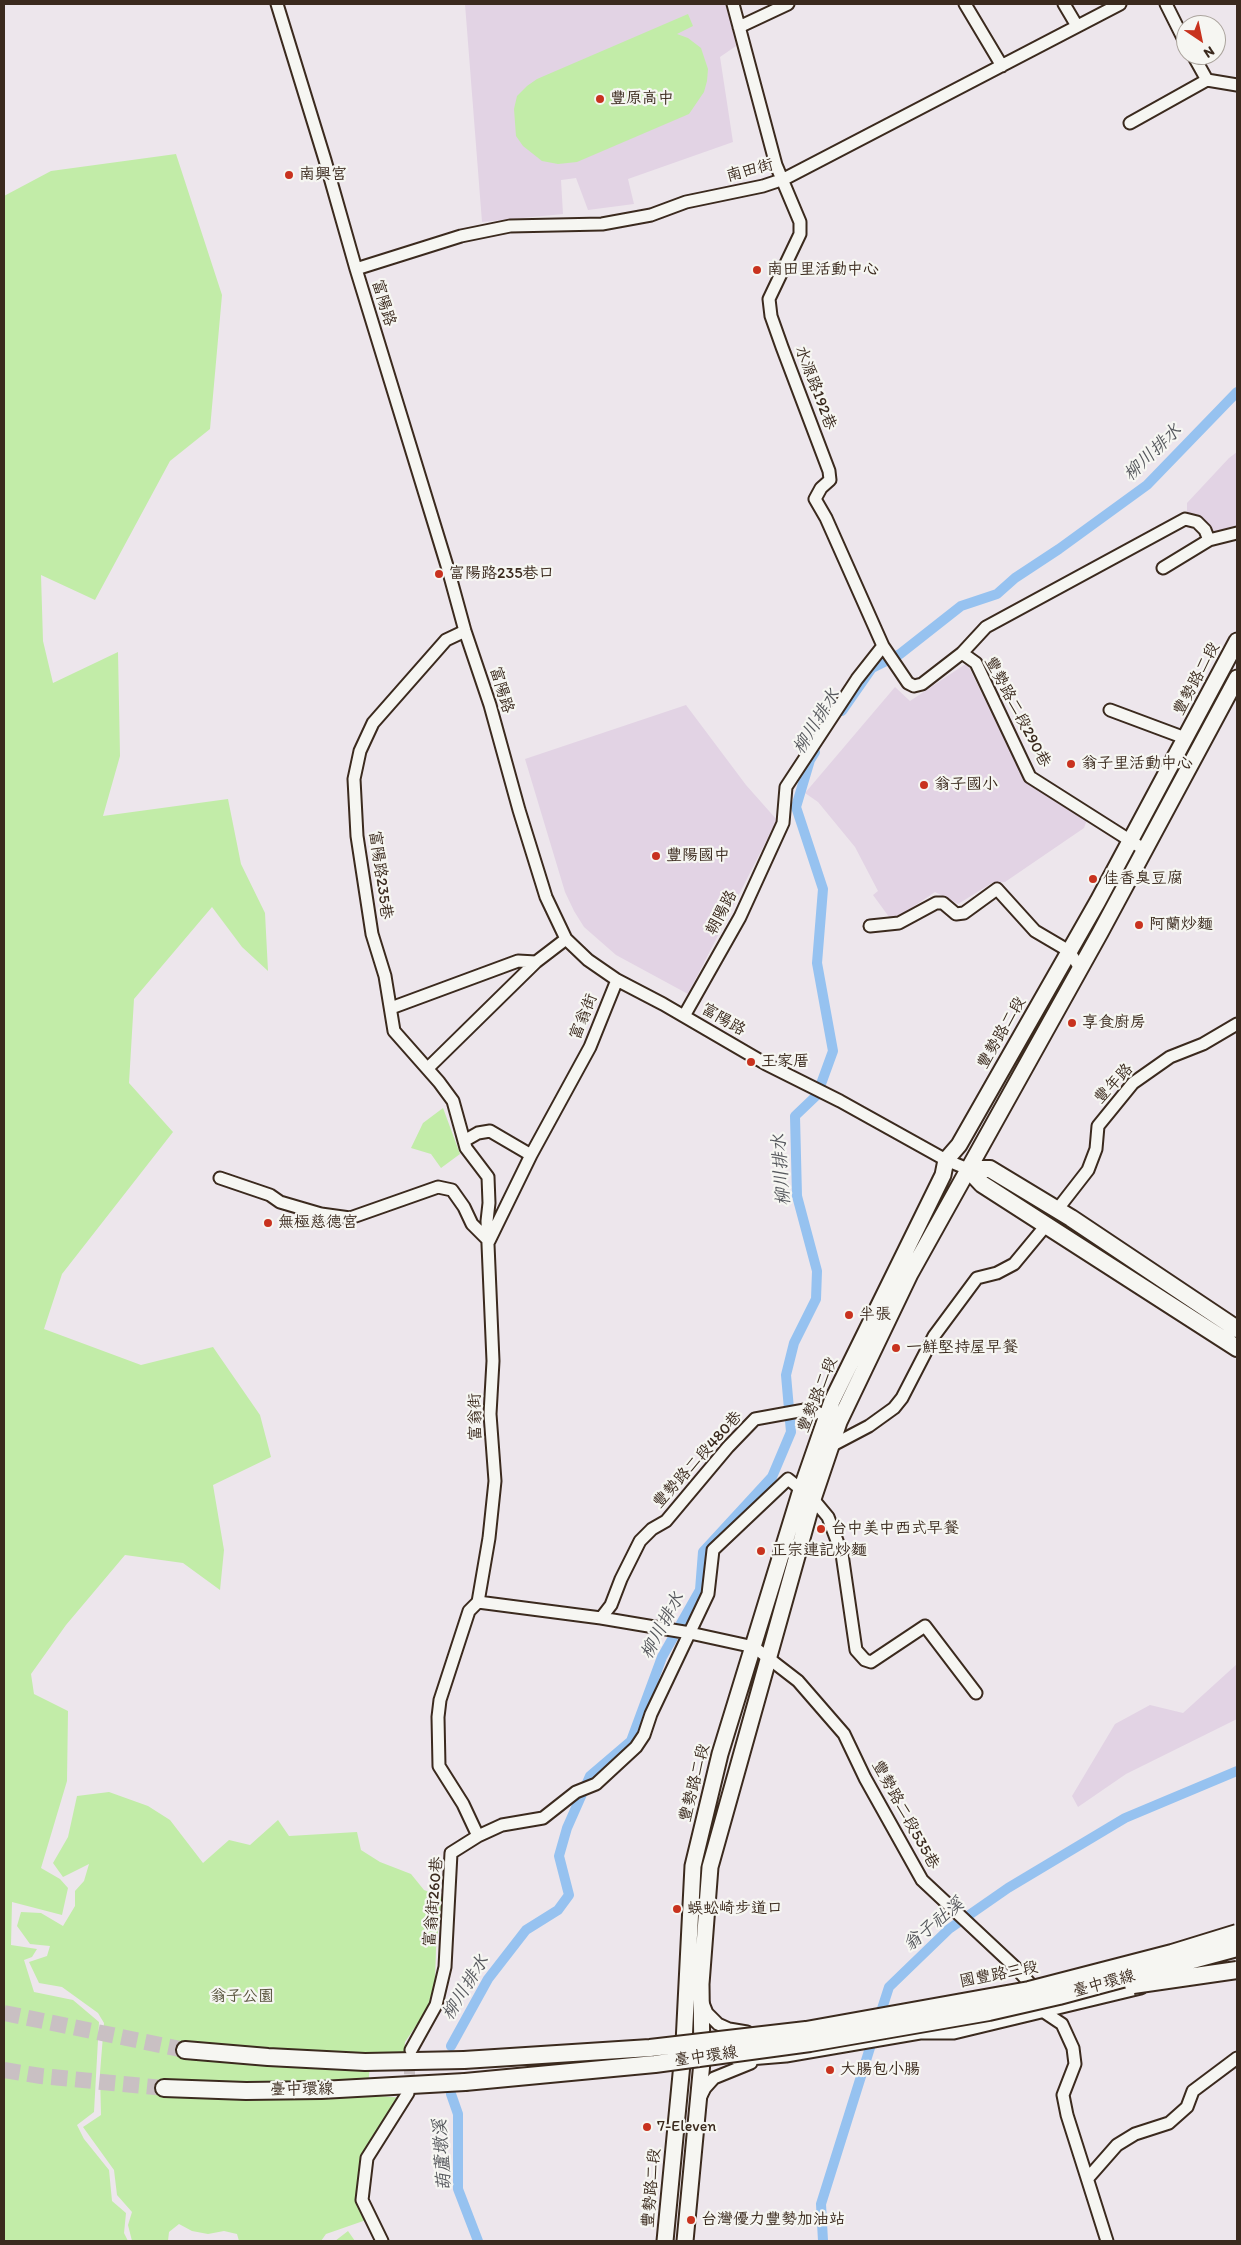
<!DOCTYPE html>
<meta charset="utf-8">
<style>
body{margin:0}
#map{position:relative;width:1241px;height:2245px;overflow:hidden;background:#ede6ec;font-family:Itim,sans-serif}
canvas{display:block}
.frame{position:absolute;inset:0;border:5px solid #3b2a1e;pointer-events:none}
.north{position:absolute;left:1176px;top:15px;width:50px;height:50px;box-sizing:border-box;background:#f6f6f2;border:1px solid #aba49d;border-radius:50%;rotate:146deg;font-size:14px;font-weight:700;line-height:20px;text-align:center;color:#3b2a1e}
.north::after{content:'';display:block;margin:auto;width:18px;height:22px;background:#c8321e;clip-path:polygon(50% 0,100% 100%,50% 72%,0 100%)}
</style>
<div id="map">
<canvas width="1241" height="2245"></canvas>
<div class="frame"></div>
<div class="north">N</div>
</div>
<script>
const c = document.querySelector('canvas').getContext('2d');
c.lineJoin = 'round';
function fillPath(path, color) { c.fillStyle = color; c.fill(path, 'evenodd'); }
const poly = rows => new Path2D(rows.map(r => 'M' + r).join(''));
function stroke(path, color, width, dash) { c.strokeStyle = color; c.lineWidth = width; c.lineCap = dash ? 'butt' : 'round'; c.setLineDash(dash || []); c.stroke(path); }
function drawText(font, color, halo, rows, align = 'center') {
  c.font = font + ' Itim,"LXGW WenKai TC",sans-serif'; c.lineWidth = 4.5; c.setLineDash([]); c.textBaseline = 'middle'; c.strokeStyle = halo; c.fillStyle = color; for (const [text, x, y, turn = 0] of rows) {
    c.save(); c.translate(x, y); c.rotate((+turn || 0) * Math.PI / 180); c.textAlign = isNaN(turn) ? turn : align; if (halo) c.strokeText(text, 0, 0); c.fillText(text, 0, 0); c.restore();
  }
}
const built = poly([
 [465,4,727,4,736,46,720,57,733,142,628,179,634,204,588,210,576,178,561,180,563,214,482,222],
 [1237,452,1237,528,1208,538,1187,516,1187,503,1229,458],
 [967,663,1023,778,1088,817,1084,828,1005,882,992,883,958,904,935,892,892,921,873,895,878,891,855,847,818,802,805,793,895,687,910,701],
 [686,705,746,785,777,820,688,994,616,955,584,927,574,911,565,892,525,759],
 [1237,1664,1237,1719,1126,1774,1078,1807,1072,1796,1115,1724,1150,1705,1183,1713]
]);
const green = poly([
 [688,14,693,26,677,34,688,38,701,48,708,69,707,81,704,92,689,114,577,162,558,164,542,161,523,146,516,136,514,109,517,96,527,86,537,79],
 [176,154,222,295,210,429,170,461,95,600,41,575,43,641,53,683,118,652,120,756,103,816,228,799,241,864,265,913,268,971,242,947,212,907,134,999,129,1083,173,1132,62,1274,44,1329,141,1365,213,1347,260,1415,271,1457,213,1485,224,1550,220,1590,183,1563,125,1555,66,1625,31,1674,34,1694,68,1711,67,1781,41,1868,60,1879,68,1888,62,1915,12,1902,11,1945,37,1949,32,1957,24,1960,34,1992,73,2000,99,2022,94,2112,77,2125,84,2139,109,2170,112,2201,126,2213,124,2233,128,2241,4,2241,4,196,51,171],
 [443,1108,460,1154,441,1168,431,1154,411,1148,423,1123],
 [109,1792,148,1806,170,1820,203,1863,229,1840,250,1845,278,1820,289,1836,357,1832,361,1850,380,1862,411,1874,424,1890,442,1897,436,1949,435,1983,426,2011,405,2042,404,2057,371,2056,367,2095,404,2098,362,2176,369,2219,326,2234,321,2241,239,2241,237,2234,224,2231,208,2234,192,2231,179,2224,169,2232,168,2241,132,2241,128,2225,132,2212,117,2195,114,2170,83,2127,101,2115,100,2073,104,2023,98,2013,62,1987,39,1983,29,1962,47,1956,50,1946,30,1944,17,1926,21,1912,41,1913,63,1926,75,1906,75,1891,84,1881,89,1864,63,1877,53,1863,68,1837,77,1796],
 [348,2231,355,2241,335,2241]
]);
const canal = poly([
 [842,711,872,668,900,654,961,606,997,594,1015,578,1059,549,1147,485,1237,392],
 [878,2021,889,1987,949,1929,1008,1888,1125,1818,1237,1771],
 [451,2046,488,1979,526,1930,558,1910,569,1895,559,1856,567,1828,590,1776,631,1741,662,1657,700,1590,703,1552,772,1477,791,1432,786,1375,794,1343,816,1299,817,1271,797,1196,795,1116,817,1095,833,1051,817,963,823,889,796,807,810,760,815,752],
 [451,2094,458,2114,458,2189,478,2241],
 [823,2241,821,2204,874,2035]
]);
const minorTunnel = poly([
 [409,2091,410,2054]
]);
const highwayTunnel = poly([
 [4,2013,185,2050],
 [4,2070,41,2076,164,2088]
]);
const minor = poly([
 [277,4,325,160,356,269,448,569,465,631,490,705,519,810,546,897,566,939,588,960,617,980,663,1004,766,1064,840,1101,946,1160,968,1169],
 [733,4,776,165,800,222,800,234,769,299,771,316,782,347,829,471,830,480,821,488,815,499,826,518,883,646,908,683,914,686,922,684,962,653,986,627,1185,519,1197,522,1205,530,1209,540],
 [965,4,1002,66],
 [1064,4,1077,26],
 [1166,4,1186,44],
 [739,27,788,4],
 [1193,55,1207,80,1237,85],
 [1130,123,1207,80],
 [356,269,461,236,510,226,602,224,651,215,686,202,763,186,784,179,1120,4],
 [1163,568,1209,540,1237,533],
 [465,631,446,640,373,723,360,751,354,779,357,836,372,934,385,976,394,1031,439,1082,453,1101,466,1148,488,1177,489,1203,487,1221,493,1361,490,1414,495,1481,489,1538,478,1602],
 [962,653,976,663,1030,777,1145,850],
 [1110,710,1185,738],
 [870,926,899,923,936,903,943,903,956,914,964,913,997,889,1035,931,1069,951,1080,968],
 [391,1008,518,961,536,962],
 [684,1016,740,917,783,823,786,787,857,679,883,646],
 [428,1068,536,962,566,939],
 [464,1141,478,1133,490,1131,531,1155],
 [220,1178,270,1195,280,1202,321,1214,350,1218,438,1187,452,1190,464,1207,472,1224,489,1241],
 [1060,1206,1088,1170,1096,1149,1098,1126,1133,1083,1170,1057,1203,1044,1237,1024],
 [489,1241,531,1155,590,1047,617,980],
 [831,1446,869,1426,894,1408,902,1398,934,1336,977,1278,997,1273,1014,1264,1043,1229],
 [478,1602,601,1618,690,1633,754,1647,798,1681,844,1734,865,1778,922,1880,1016,1968,1033,1987,1044,2012,1062,2024,1073,2048,1075,2064,1063,2095,1067,2115,1107,2241],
 [601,1618,611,1605,621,1579,640,1541,652,1529,666,1521,728,1447,755,1419,810,1409,833,1419],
 [478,1836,463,1804,439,1766,438,1717,440,1700,469,1611,478,1602],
 [703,2003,707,2013,718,2024,729,2029,747,2032],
 [411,2050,436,2005,445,1967,451,1853,478,1836,502,1825,543,1818,576,1792,596,1784,636,1747,644,1735,651,1714,708,1594,713,1550,788,1479,813,1499,828,1517,842,1554,856,1650,865,1660,871,1662,925,1626,976,1693],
 [737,2060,786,2056,920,2033,954,2033,1141,1988],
 [700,2098,705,2088,714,2078,751,2063],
 [1088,2178,1117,2145,1135,2134,1169,2123,1187,2107,1193,2091,1237,2058],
 [382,2241,362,2200,367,2158,408,2093]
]);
const major = poly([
 [665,2241,684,2043,693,1866,720,1754,801,1490,832,1401,943,1175,946,1160,959,1145,1098,901,1237,641],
 [685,2241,702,2062,701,1984,710,1867,813,1499,839,1422,910,1274,1100,933,1237,678]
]);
const highway = poly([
 [968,1169,982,1184,1237,1348],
 [968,1169,990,1169,1071,1218,1237,1329],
 [185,2050,268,2057,365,2062,464,2060],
 [164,2088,246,2091,321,2090,465,2082]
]);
const highwayBridge = poly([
 [1133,1985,1237,1970],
 [464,2060,650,2048,806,2030,1029,1990,1172,1953,1237,1933],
 [465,2082,655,2064,810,2043,989,2012,1059,1996,1237,1948]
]);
const markers = [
 [600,99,5,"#c8321e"],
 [289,175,5,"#c8321e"],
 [757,270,5,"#c8321e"],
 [439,574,5,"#c8321e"],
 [1071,764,5,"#c8321e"],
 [924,785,5,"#c8321e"],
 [656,856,5,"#c8321e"],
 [1093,879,5,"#c8321e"],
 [1139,925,5,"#c8321e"],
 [1072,1023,5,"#c8321e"],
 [751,1062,5,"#c8321e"],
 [268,1223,5,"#c8321e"],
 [849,1315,5,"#c8321e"],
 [896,1348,5,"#c8321e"],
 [821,1529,5,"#c8321e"],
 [761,1551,5,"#c8321e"],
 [677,1909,5,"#c8321e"],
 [830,2070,5,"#c8321e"],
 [647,2127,5,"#c8321e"],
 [691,2220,5,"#c8321e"]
];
const poiNames = [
 ["豐原高中",610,99],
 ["南興宮",299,175],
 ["南田里活動中心",767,270],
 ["富陽路235巷口",449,574],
 ["翁子里活動中心",1081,764],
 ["翁子國小",934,785],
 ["豐陽國中",666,856],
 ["佳香臭豆腐",1103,879],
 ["阿蘭炒麵",1149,925],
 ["享食廚房",1082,1023],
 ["王家厝",761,1062],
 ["無極慈德宮",278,1223],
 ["半張",859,1315],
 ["一鮮堅持屋早餐",906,1348],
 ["台中美中西式早餐",831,1529],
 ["正宗連記炒麵",771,1551],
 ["蜈蚣崎步道口",687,1909],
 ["大腸包小腸",840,2070],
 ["7-Eleven",657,2127],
 ["台灣優力豐勢加油站",701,2220]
];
const streetNames = [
 ["南田街",750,171,-15],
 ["富陽路",383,303,73],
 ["水源路192巷",815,388,69],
 ["豐勢路二段",1197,679,-62],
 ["富陽路",501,690,73],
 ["豐勢路二段290巷",1017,712,62],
 ["富陽路235巷",380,875,82],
 ["朝陽路",722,913,-62],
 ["富翁街",584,1017,-68],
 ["富陽路",723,1020,30],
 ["豐勢路二段",1002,1033,-60],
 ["豐年路",1114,1084,-47],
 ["豐勢路二段",818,1395,-68],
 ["富翁街",476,1417,-91],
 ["豐勢路二段480巷",698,1460,-48],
 ["豐勢路二段",695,1783,-76],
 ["豐勢路二段535巷",905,1815,61],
 ["富翁街260巷",434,1902,-85],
 ["國豐路三段",999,1975,-11],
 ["臺中環線",1104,1984,-15],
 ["臺中環線",706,2057,-8],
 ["臺中環線",302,2090,-1],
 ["豐勢路二段",652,2188,-85]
];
const parkNames = [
 ["翁子公園",242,1997]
];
const waterNames = [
 ["柳川排水",1153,453,-44],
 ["柳川排水",817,722,-58],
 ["柳川排水",782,1170,-94],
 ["柳川排水",663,1626,-62],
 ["翁子社溪",934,1925,-40],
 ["柳川排水",466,1988,-58],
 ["葫蘆墩溪",443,2155,-94]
];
fillPath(built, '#e2d3e4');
fillPath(green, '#c2eca8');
stroke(canal, '#96c2f0', 10);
stroke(minorTunnel, '#c9c0c3', 11, [11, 5.5]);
stroke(highwayTunnel, '#c9c0c3', 16, [16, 8]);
stroke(minor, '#3b2a1e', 15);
stroke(major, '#3b2a1e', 19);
stroke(highway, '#3b2a1e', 20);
stroke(minor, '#f6f6f2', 11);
stroke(major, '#f6f6f2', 15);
stroke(highway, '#f6f6f2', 16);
stroke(highwayBridge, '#3b2a1e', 20, []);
stroke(highwayBridge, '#f6f6f2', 16);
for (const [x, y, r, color] of markers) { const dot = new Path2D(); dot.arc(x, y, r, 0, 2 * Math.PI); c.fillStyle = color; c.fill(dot); stroke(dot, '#f6f6f2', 2); }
drawText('16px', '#3b2a1e', '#f6f6f2', poiNames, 'left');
drawText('16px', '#3b2a1e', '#f6f6f2', streetNames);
drawText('16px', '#56513a', '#f6f6f2', parkNames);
drawText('italic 18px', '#56585d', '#f6f6f2', waterNames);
</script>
